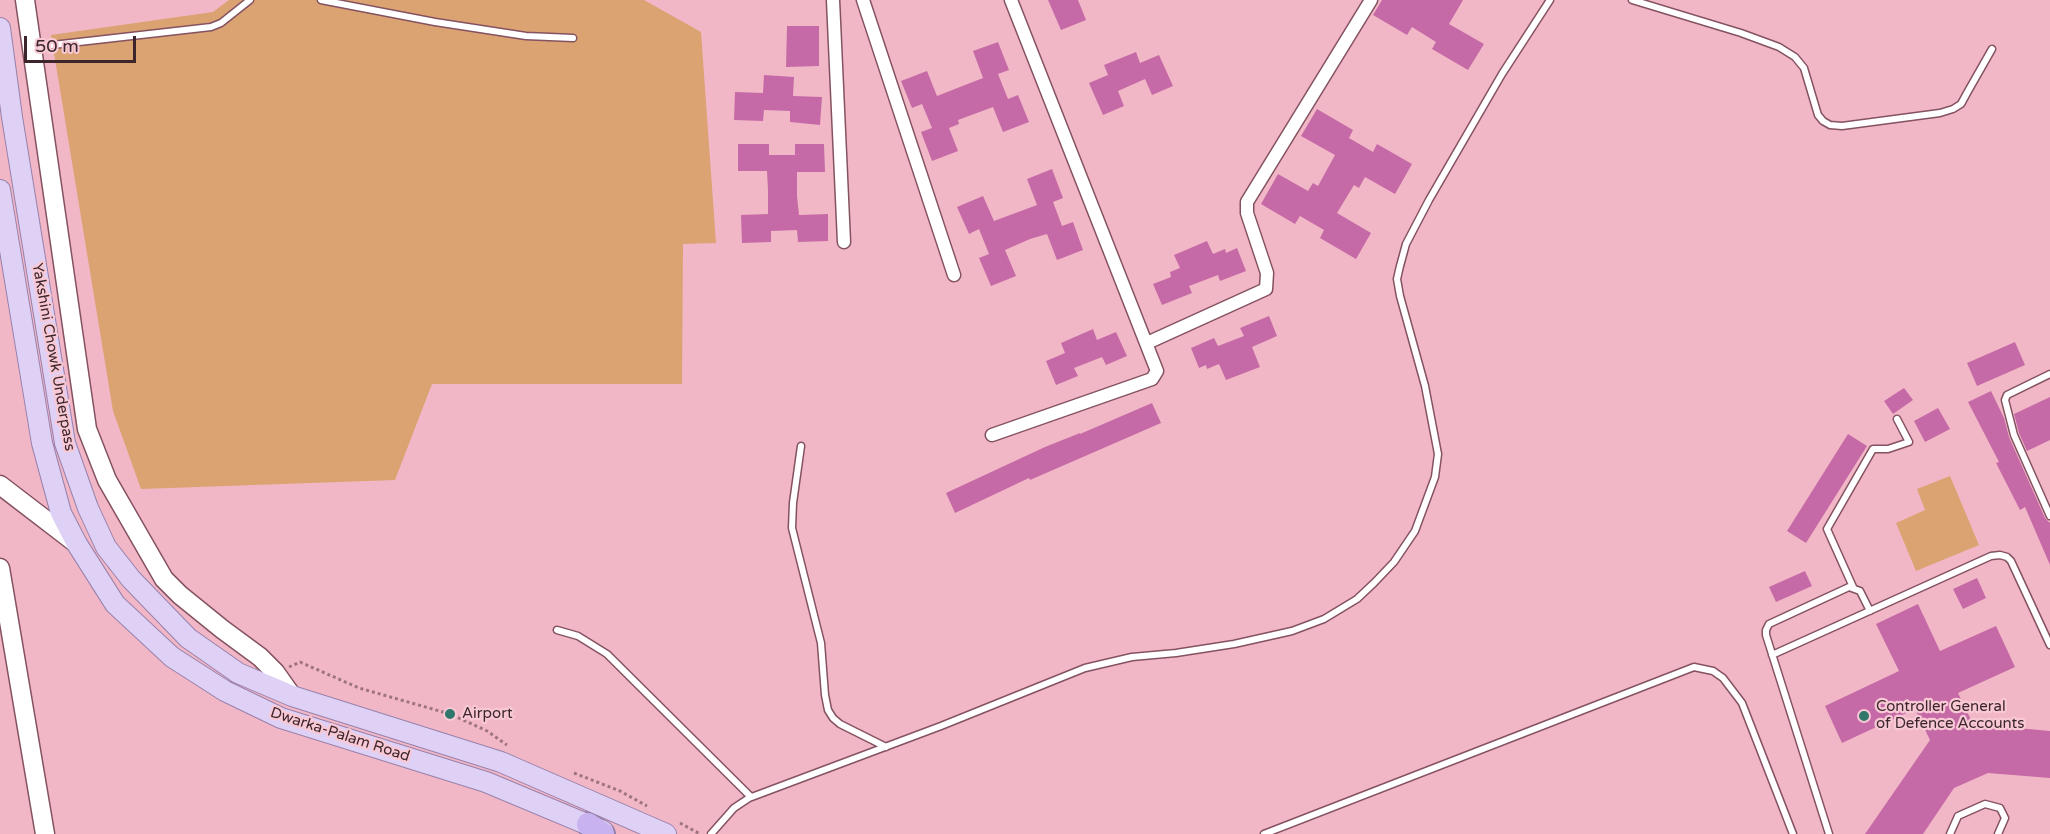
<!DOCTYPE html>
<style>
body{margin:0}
#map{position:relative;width:2050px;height:834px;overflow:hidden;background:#f2b7c7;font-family:"Varela Round",sans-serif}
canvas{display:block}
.scale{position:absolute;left:24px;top:36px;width:112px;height:27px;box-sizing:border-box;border:3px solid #3c262c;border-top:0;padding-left:8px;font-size:18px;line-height:21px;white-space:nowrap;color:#3c262c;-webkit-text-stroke:4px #f8c8d4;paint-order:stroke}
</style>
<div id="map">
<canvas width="2050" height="834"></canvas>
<div class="scale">50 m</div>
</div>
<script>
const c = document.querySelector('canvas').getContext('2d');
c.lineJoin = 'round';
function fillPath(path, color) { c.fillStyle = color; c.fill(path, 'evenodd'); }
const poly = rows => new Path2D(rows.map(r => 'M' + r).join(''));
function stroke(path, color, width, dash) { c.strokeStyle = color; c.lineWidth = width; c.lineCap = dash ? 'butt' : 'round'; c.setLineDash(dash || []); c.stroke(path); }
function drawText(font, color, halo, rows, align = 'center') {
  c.font = font + ' "Varela Round",sans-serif'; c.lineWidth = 4.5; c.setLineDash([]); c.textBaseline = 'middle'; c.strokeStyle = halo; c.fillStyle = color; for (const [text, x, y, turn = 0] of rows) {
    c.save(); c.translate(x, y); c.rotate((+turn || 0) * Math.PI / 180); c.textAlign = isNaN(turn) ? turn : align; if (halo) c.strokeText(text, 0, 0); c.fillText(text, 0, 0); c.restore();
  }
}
const green = poly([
 [229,0,644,0,701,32,716,243,683,244,682,384,432,384,395,480,141,489,113,411,51,35,213,12],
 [1950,476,1979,545,1916,571,1896,523,1925,510,1917,489]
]);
const building = poly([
 [1048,0,1078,0,1086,20,1061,30],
 [1382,0,1463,0,1449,24,1484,44,1468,70,1432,49,1436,42,1412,27,1407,35,1373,15],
 [787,26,819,26,819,66,786,67],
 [998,42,1009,70,998,74,1008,99,1018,95,1029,122,1003,132,993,107,958,120,959,124,949,128,958,151,932,161,921,132,932,128,922,104,912,108,901,81,927,71,937,96,965,85,983,78,973,51],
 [1136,52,1140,63,1159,55,1173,86,1152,95,1145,79,1118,91,1124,106,1103,115,1089,83,1108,75,1104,65],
 [764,75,794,77,793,96,822,97,820,125,790,122,790,111,764,110,763,121,734,120,735,92,763,93],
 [1317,109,1353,130,1349,138,1373,152,1377,144,1412,164,1395,194,1365,177,1359,188,1354,185,1337,213,1371,233,1356,259,1320,238,1324,230,1300,216,1295,224,1261,204,1278,174,1308,191,1313,183,1318,186,1335,155,1301,136],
 [738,144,769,144,769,155,795,155,795,144,824,144,825,172,797,172,797,196,799,215,828,214,828,241,798,242,797,230,771,231,771,242,742,243,741,215,768,214,768,190,767,171,738,171],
 [1052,169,1063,198,1053,202,1062,226,1073,222,1083,250,1057,260,1047,234,1030,239,1005,250,1016,276,991,286,979,258,989,254,979,229,969,234,957,207,983,196,994,221,1037,205,1027,179],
 [1207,241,1213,254,1225,249,1226,253,1237,248,1246,271,1220,281,1218,275,1189,286,1192,293,1162,305,1153,284,1171,277,1170,272,1180,268,1174,255],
 [1269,316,1277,336,1252,347,1260,367,1226,380,1219,364,1207,369,1206,365,1199,368,1191,348,1214,338,1218,346,1244,336,1240,328],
 [1093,329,1097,340,1116,332,1127,356,1106,365,1102,357,1074,368,1078,376,1056,385,1046,361,1065,353,1061,343],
 [2015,342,2025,365,1977,386,1967,363],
 [1904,388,1913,400,1893,414,1884,401],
 [1991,391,2004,418,2009,437,2045,518,2050,523,2050,565,2025,507,2020,510,1996,463,1999,462,1968,402],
 [2050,397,2050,440,2027,451,2019,433,2014,414],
 [1152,403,1161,423,1030,480,1029,478,955,513,946,493,1045,447,1080,433,1080,434],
 [1938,408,1950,429,1925,442,1914,421],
 [1848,434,1867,446,1806,543,1787,531],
 [1805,571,1812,586,1776,602,1769,587],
 [1977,578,1986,598,1963,609,1953,589],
 [1918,604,1940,651,1996,626,2015,667,1958,693,1973,724,2050,731,2050,778,1988,773,1954,788,1923,834,1865,834,1930,740,1915,709,1842,743,1825,706,1899,671,1876,624]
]);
const path = poly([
 [289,667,300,662,359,688,450,714,487,731,507,745],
 [574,773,620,791,647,806],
 [680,823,700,834]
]);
const lane = poly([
 [321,0,435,22,526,36,573,38],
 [1632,0,1741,33,1779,47,1795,57,1804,68,1818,115,1823,121,1830,125,1842,126,1940,113,1953,109,1961,104,1967,93,1992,49],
 [35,47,211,27,221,23,250,0],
 [2050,374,2007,395,2005,400,2014,435,2050,516],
 [801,446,793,503,792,528,821,643,825,695,828,710,833,718,840,724,886,747],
 [1853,587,1827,529,1873,449,1888,449,1909,442,1897,419],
 [557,630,578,636,607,654,751,797],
 [1772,655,1991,556,2000,555,2007,557,2011,561,2050,645],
 [711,834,734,808,749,798,941,726,1085,668,1132,657,1176,653,1234,644,1292,631,1324,619,1357,599,1374,583,1394,562,1415,531,1435,477,1438,454,1425,386,1400,296,1397,279,1400,266,1406,244,1429,200,1502,74,1550,0],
 [1264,834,1694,667,1713,671,1723,678,1742,703,1793,834],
 [1829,834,1766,635,1766,630,1769,624,1849,587,1860,591,1870,611],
 [1950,834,1958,816,1985,804,2000,808,2005,818,1998,834]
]);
const street = poly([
 [833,0,844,242],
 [863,0,954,275],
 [1147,343,1266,289,1267,273,1247,213,1247,202,1371,0],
 [992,435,1152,379,1157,371,1011,0]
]);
const secondary = poly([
 [25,0,87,429,107,480,164,579,180,595,222,629,260,657,275,672,292,696],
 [0,485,77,544],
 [0,568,45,834]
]);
const primary = poly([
 [0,28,12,117,65,443,88,508,106,547,131,579,188,638,238,673,292,696,501,762,666,834],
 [0,190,42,443,61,513,77,544,115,604,172,657,225,691,281,718,486,782,603,831]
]);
const highway = poly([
 [588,824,603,834]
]);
const markers = [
 [450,714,6,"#31766b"],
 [1864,716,6,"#31766b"]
];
const streetNames = [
 ["Yakshini Chowk Underpass",53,357,80],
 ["Dwarka-Palam Road",340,735,18]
];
const poiNames = [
 ["Controller General",1876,707],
 ["of Defence Accounts",1876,724],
 ["Airport",462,714]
];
fillPath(green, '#dba272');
fillPath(building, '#c56aa6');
stroke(lane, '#845260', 9);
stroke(street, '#845260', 15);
stroke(secondary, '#845260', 21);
stroke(primary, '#9881ab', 22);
stroke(highway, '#9881ab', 26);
stroke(path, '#9e747f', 3, [3, 3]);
stroke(lane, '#fff', 6);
stroke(street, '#fff', 12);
stroke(secondary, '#fff', 18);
stroke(primary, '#dfd1f6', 20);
stroke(highway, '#c9b2f0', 22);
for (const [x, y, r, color] of markers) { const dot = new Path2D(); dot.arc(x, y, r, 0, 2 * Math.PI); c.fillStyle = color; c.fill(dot); stroke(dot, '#f8c8d4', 2); }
drawText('15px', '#3c262c', '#f8c8d4', streetNames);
drawText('15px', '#3c262c', '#f8c8d4', poiNames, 'left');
</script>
